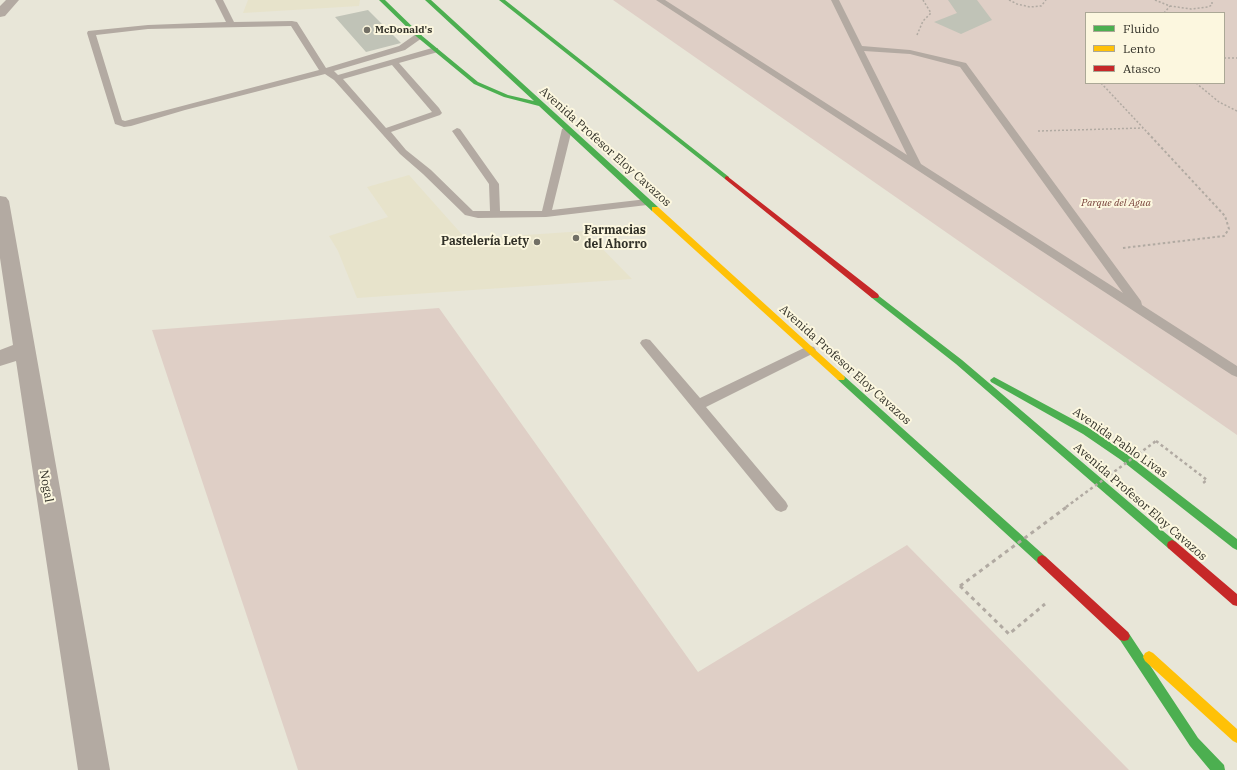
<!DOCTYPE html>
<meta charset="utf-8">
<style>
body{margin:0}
#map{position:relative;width:1237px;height:770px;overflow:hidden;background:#e8e6d8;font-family:"IBM Plex Serif",serif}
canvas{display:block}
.legend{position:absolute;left:1085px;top:12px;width:140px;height:72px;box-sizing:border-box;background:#fcf7df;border:1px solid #aba896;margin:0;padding:5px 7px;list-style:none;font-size:12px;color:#323128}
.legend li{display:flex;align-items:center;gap:8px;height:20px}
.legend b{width:20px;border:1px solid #aba896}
</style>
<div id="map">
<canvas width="1237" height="770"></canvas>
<ul class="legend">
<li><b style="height:5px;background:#4caf50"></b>Fluido</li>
<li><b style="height:5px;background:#ffc107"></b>Lento</li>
<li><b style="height:5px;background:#c62828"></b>Atasco</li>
</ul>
</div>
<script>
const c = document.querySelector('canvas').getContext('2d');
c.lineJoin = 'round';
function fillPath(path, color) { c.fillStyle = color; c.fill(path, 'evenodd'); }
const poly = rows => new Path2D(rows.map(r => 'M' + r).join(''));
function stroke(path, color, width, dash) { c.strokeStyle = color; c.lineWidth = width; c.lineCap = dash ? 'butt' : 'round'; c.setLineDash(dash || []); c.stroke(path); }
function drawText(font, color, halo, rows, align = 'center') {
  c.font = font + ' "IBM Plex Serif",serif'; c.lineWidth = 4; c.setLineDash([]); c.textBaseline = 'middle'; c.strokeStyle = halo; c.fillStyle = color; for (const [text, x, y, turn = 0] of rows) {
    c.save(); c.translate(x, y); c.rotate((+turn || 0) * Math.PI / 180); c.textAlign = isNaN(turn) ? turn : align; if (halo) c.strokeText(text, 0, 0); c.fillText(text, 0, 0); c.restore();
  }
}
const built = poly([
 [248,0,360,0,359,6,243,13],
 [409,175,466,239,585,231,632,279,357,298,338,251,329,236,388,217,367,187]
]);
const green = poly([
 [613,0,1237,0,1237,435],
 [1086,13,1224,13,1224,83,1086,83],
 [439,308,698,672,907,545,1129,770,298,770,152,330]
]);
const building = poly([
 [948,0,977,0,992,20,961,34,934,22,957,13],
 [368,10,401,43,366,52,335,17]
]);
const pathFar3 = poly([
 [1009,0,1017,4,1030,7,1041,6,1046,0],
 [1155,0,1170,6,1191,9,1208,7,1212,5,1212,0],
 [1164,13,1170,6],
 [917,35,923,21,931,13,923,0],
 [1224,58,1237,58],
 [1101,83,1147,132],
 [1196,83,1219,102,1237,111],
 [1038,131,1143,128]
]);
const pathFar2 = poly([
 [1123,248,1224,236,1229,229,1225,216,1146,131]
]);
const pathFar1 = poly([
 [1156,441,1207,480,1203,483]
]);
const path = poly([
 [960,586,1009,634,1045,604]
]);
const lane = poly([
 [215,0,223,0,234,22,292,21,297,22,326,68,399,46,416,34,422,34,422,38,405,50,334,71,338,75,432,48,438,48,438,52,399,63,439,108,442,113,440,115,391,132,406,150,431,170,473,211,490,211,489,184,452,131,457,128,460,129,499,184,500,211,542,211,562,129,567,126,572,129,552,210,647,199,652,202,647,205,546,217,478,218,465,215,423,174,400,154,334,80,325,74,185,110,131,126,124,127,115,124,87,33,88,31,148,25,226,22,215,0],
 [291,26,319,70,125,121,122,120,96,35,148,29,291,26],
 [392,65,432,112,386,128,343,79,392,65],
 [656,0,665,0,907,155,831,0,839,0,862,46,910,50,966,63,1141,301,1142,305,1237,366,1237,377,1232,375,656,0],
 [864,51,910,54,960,67,1123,293,921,164,864,51],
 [646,339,650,340,700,398,806,347,810,346,814,347,816,350,814,353,706,407,786,502,788,506,786,510,781,512,776,510,642,346,640,343,642,340,646,339]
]);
const street = poly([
 [6,0,19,0,5,16,0,17,0,6,6,0],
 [0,196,6,197,9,201,110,770,78,770,16,361,0,366,0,350,13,345,0,258,0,196]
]);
const fast = poly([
 [379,0,385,0,421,35,478,82,508,95,534,101,425,0,431,0,658,207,658,211,652,211,539,106,504,97,474,84,417,37,379,0],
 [499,0,505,0,729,177,729,179,725,179,499,0],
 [875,293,962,360,1176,542,1177,545,1176,548,1172,550,1168,548,956,364,872,298,871,296,872,294,875,293],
 [841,375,844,376,1046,557,1047,560,1046,563,1042,565,1038,563,838,380,837,378,841,375],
 [994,377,1089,428,1127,454,1237,539,1237,550,1233,548,1121,460,1083,434,991,382,990,380,994,377],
 [1124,631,1128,632,1198,738,1224,765,1225,770,1210,770,1190,746,1120,640,1118,636,1120,632,1124,631]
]);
const slow = poly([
 [652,207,658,207,844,376,845,378,844,380,838,380,652,211,652,207],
 [1149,651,1153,653,1237,729,1237,743,1233,741,1145,661,1143,657,1145,653,1149,651]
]);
const jam = poly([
 [727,176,878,294,879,296,878,298,872,298,725,179,725,177,727,176],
 [1172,540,1176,542,1237,594,1237,606,1233,605,1168,548,1167,545,1168,542,1172,540],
 [1042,555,1046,557,1128,632,1130,636,1128,640,1124,641,1120,640,1038,563,1037,560,1038,557,1042,555]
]);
const pathBridgeFar1 = poly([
 [1066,507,1156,441]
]);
const pathBridge = poly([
 [960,586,1068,506]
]);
const markers = [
 [367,30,4,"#727066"],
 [576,238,4,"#727066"],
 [537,242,4,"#727066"]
];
const farPoinames = [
 ["McDonald's",375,30]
];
const farParknames = [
 ["Parque del Agua",1116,203]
];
const streetNames = [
 ["Avenida Profesor Eloy Cavazos",605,147,42],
 ["Avenida Profesor Eloy Cavazos",845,365,42],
 ["Avenida Pablo Livas",1120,443,35],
 ["Nogal",46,486,80],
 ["Avenida Profesor Eloy Cavazos",1140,502,41]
];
const poiNames = [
 ["Farmacias",584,231],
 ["del Ahorro",584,245],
 ["Pastelería Lety",529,242,"right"]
];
fillPath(built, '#e7e3cb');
fillPath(green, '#dfcfc6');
fillPath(building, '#c0c3b7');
stroke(pathFar3, '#b1aaa2', 1.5, [2, 2]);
stroke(pathFar2, '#b1aaa2', 2, [2.5, 2.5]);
stroke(pathFar1, '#b1aaa2', 2.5, [3, 3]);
stroke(path, '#b1aaa2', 3, [4, 4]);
fillPath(lane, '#b3aaa2');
fillPath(street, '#b3aaa2');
fillPath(fast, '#4caf50');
fillPath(slow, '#ffc107');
fillPath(jam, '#c62828');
stroke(pathBridgeFar1, '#b1aaa2', 2.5, [3, 3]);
stroke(pathBridge, '#b1aaa2', 3, [4, 4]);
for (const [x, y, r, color] of markers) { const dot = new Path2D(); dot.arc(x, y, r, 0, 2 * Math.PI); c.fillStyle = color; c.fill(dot); stroke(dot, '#fcf7df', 1.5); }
drawText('bold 10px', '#323128', '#fcf7df', farPoinames, 'left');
drawText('italic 10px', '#753f37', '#fcf7df', farParknames);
drawText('12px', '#323128', '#fcf7df', streetNames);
drawText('bold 12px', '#323128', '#fcf7df', poiNames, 'left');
</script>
